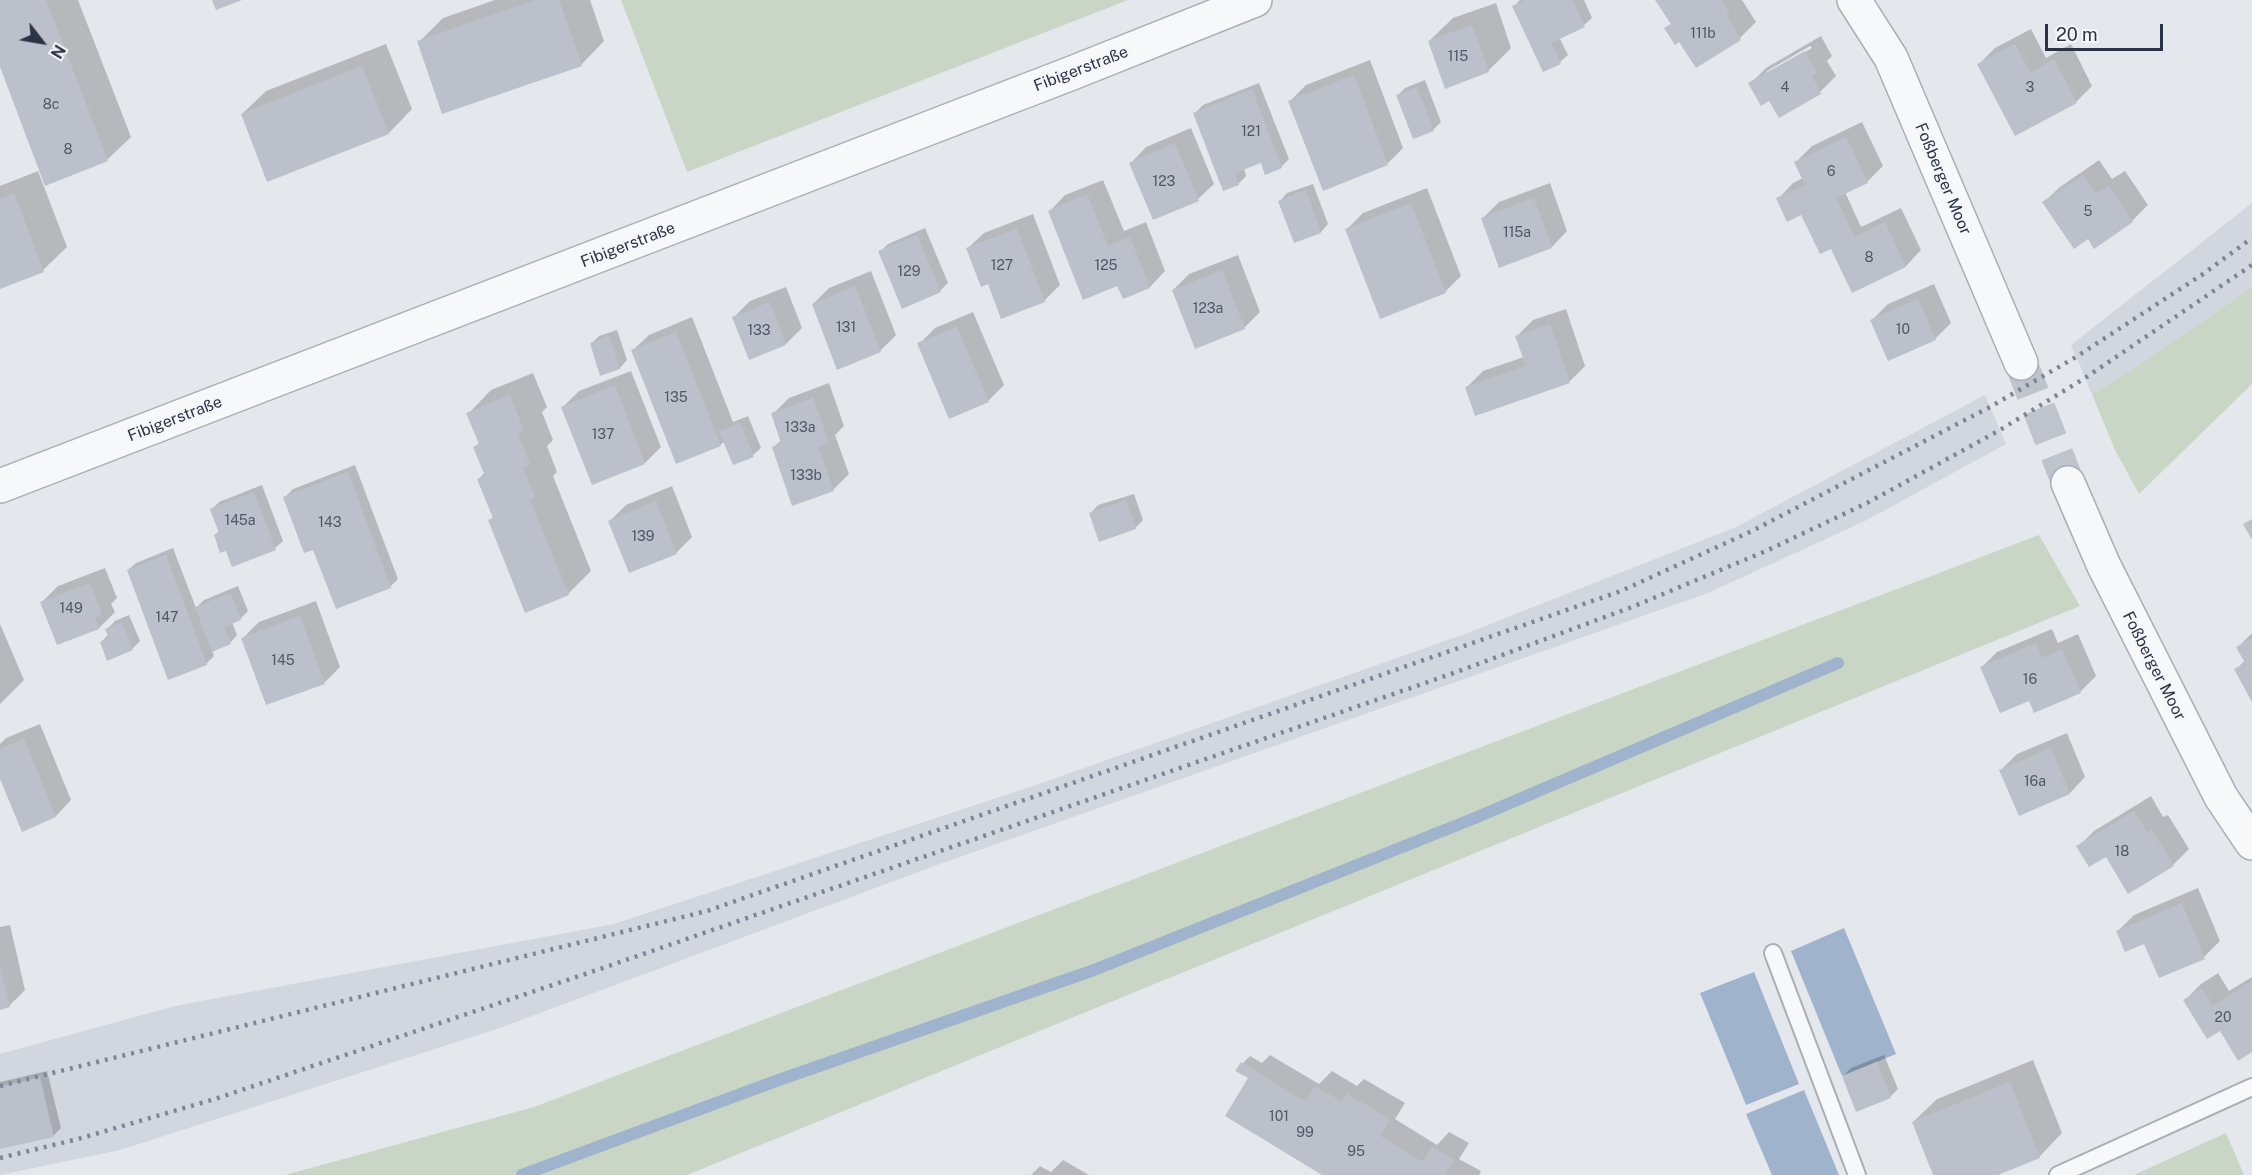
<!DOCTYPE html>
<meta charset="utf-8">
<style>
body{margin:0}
#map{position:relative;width:2252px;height:1175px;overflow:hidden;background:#e4e7ec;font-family:"Public Sans",sans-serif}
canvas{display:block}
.north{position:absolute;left:12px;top:12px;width:60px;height:60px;-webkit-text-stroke:4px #f4f6f9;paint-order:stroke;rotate:121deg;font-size:16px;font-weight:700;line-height:24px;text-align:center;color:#2b3445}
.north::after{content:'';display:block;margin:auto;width:21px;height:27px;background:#2b3445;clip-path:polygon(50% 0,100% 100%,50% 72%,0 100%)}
.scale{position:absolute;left:2045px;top:24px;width:118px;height:27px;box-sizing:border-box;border:3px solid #2b3445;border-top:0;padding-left:8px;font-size:18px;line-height:21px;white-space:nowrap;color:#2b3445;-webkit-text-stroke:4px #f4f6f9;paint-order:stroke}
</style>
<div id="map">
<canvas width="2252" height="1175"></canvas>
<div class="north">N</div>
<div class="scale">20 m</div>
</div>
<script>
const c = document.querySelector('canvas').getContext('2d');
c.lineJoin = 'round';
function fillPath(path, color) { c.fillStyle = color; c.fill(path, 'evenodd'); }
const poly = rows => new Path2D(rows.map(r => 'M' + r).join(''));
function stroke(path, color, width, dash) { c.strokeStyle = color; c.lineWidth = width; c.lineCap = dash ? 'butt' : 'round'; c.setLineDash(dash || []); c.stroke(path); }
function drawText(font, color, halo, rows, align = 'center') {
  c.font = font + ' "Public Sans",sans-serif'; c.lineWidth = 5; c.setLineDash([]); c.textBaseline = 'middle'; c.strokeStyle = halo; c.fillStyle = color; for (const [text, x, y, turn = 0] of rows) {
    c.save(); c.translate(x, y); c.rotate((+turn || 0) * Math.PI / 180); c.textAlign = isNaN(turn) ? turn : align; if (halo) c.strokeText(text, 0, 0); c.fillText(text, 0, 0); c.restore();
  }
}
const built = poly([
 [2252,203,2252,287,2135,368,2092,394,2071,345],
 [1985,395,2006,444,1865,521,1708,593,937,865,497,1029,120,1150,0,1175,0,1054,175,1006,614,924,1036,785,1465,634,1736,527]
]);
const green = poly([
 [621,0,1128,0,687,172],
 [2252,287,2252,384,2139,494,2115,450,2092,394,2135,368],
 [2039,535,2080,606,687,1175,285,1175,534,1107],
 [2226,1133,2244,1175,2134,1175]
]);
const water = poly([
 [1844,928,1896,1054,1842,1076,1791,951],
 [1754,972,1799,1084,1746,1105,1700,993],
 [1804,1090,1839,1175,1772,1175,1746,1114]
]);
const shadow = poly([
 [0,0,78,0,131,137,107,160,0,63],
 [495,0,590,0,604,41,581,65,419,42,443,18],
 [1520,0,1584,0,1592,18,1584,25,1559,37,1568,55,1560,62,1514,6],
 [1657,0,1742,0,1756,22,1740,38,1696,66],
 [1496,3,1511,48,1488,71,1429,41,1453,18],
 [2031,29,2046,58,2071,44,2092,86,2077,101,2016,134,1979,64,1995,48],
 [1821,36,1832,56,1827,61,1836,76,1820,92,1779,116,1770,99,1750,84,1766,68],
 [1810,46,1812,48,1767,75,1767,71],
 [386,44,412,109,389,133,268,180,242,114,266,91],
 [1370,60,1403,148,1387,164,1290,101,1306,85],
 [1425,80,1441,122,1433,130,1398,95,1405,88],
 [1259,83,1289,159,1282,166,1266,173,1262,161,1244,168,1246,176,1239,183,1224,189,1195,113,1203,105],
 [1862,122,1883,166,1867,182,1845,192,1861,227,1901,208,1921,250,1906,266,1831,247,1803,215,1778,199,1793,183,1803,178,1796,162,1812,146],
 [1191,128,1214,184,1198,199,1131,163,1146,147],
 [2099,160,2112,179,2125,171,2148,205,2132,221,2095,247,2088,237,2044,202,2060,187],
 [38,171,67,247,43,270,0,287,0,186],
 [1103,180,1124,231,1146,222,1165,271,1150,287,1118,284,1050,211,1065,195],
 [1550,183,1567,231,1552,247,1483,218,1499,202],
 [1313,184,1328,224,1321,232,1294,241,1280,201,1287,193],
 [1427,188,1461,276,1445,292,1347,229,1363,213],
 [1033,214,1060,285,1044,301,989,282,968,248,984,233],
 [925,228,948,283,940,291,880,252,888,244],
 [1238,255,1260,312,1244,328,1173,290,1189,274],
 [871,271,896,335,880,351,813,304,829,288],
 [1934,284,1951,323,1935,339,1872,320,1888,304],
 [786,287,802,328,786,344,734,317,750,301],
 [1566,309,1585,366,1569,382,1467,387,1483,371,1524,357,1517,336,1533,320],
 [973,312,1004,385,988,401,919,344,935,328],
 [692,317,733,422,748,416,761,448,753,455,725,441,720,445,633,350,649,335],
 [617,330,627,360,620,368,591,344,599,336],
 [631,371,661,447,645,463,593,483,563,407,579,391],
 [533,373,547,407,542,412,553,440,547,446,557,472,553,476,591,571,568,594,490,520,494,516,479,479,485,472,475,447,480,442,468,414,491,390],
 [829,383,844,426,835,435,849,474,833,490,774,447,781,440,773,414,789,398],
 [355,465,398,579,390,587,314,548,285,497,293,489],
 [262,485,283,541,275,548,227,549,215,535,220,530,212,509,219,502],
 [672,486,692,537,676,553,610,521,626,505],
 [1134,494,1143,520,1135,528,1091,513,1098,505],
 [173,548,196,608,204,600,238,586,248,611,240,619,232,622,237,635,230,643,212,650,214,656,206,664,128,570,136,563],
 [105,568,117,598,111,604,115,612,99,628,42,602,58,586],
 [316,601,340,667,324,683,243,638,259,622],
 [129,615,140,641,132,649,101,642,109,634,107,629,115,621],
 [0,624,24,680,0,704],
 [2052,629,2058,643,2078,634,2096,676,2080,692,2029,699,1981,668,1997,652],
 [2252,633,2252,699,2236,670,2245,660,2238,647],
 [40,724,71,800,56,816,23,830,0,776,0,744,6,738],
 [2067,733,2085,777,2070,793,2001,770,2017,754],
 [2151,796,2163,817,2168,815,2189,849,2173,865,2107,855,2078,847,2094,831],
 [2198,888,2220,941,2204,957,2118,931,2134,915],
 [10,925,25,990,9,1006,0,1008,0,927],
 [2218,973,2229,991,2252,977,2252,1051,2220,1029,2185,1000,2201,984],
 [1270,1055,1319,1084,1332,1071,1357,1086,1364,1079,1405,1103,1395,1119,1437,1145,1449,1132,1469,1143,1459,1159,1481,1171,1479,1175,1325,1175,1250,1078,1243,1063,1250,1056,1262,1063],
 [1884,1055,1898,1089,1890,1097,1843,1076,1851,1068],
 [2033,1060,2062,1133,2039,1157,1994,1175,1934,1175,1913,1122,1937,1099],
 [47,1071,61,1128,53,1136,0,1147,0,1082],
 [1063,1160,1089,1175,1031,1175,1040,1166,1051,1172]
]);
const stream = poly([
 [522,1175,776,1081,1094,970,1475,818,1838,663]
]);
const building = poly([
 [0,0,46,0,108,161,45,186,0,67],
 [212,0,242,0,216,10],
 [536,0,559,0,582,66,442,114,417,41],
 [1525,0,1573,0,1585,27,1551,43,1561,64,1543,72,1512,6],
 [1655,0,1722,0,1730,12,1726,14,1741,40,1696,68,1679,42,1675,45,1664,28,1671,24],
 [1472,25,1489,72,1445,89,1428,41],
 [2015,44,2030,73,2054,59,2077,103,2015,136,1977,64],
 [1805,51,1817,73,1812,76,1821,94,1779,118,1769,101,1761,106,1748,83],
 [362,66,389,134,267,182,241,114],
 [1354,75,1388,165,1323,191,1288,101],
 [1417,87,1434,131,1413,139,1396,95],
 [1252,89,1282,168,1265,175,1261,163,1235,173,1239,185,1223,191,1193,113],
 [1846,137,1868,183,1836,198,1855,237,1885,222,1906,267,1852,293,1831,249,1820,254,1801,215,1787,222,1776,198,1805,185,1794,162],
 [1175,143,1199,201,1153,220,1129,163],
 [2083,175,2096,194,2109,186,2133,222,2094,249,2088,239,2074,249,2042,202],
 [1306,190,1321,233,1294,243,1278,201],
 [14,193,44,272,0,289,0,199],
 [1087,194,1108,246,1130,237,1150,288,1123,299,1117,286,1083,300,1048,211],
 [1534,198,1552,248,1499,268,1481,218],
 [1411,203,1446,293,1380,319,1345,229],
 [1017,229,1045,302,1001,319,988,284,981,287,966,248],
 [917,235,941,292,902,309,878,251],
 [1222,270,1245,329,1195,349,1172,290],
 [855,286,881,352,837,370,812,304],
 [1918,299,1936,340,1888,361,1870,320],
 [770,302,786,345,749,360,732,317],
 [1550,324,1570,383,1475,416,1465,387,1526,366,1515,336],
 [957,327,989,402,949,419,917,343],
 [676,332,721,446,676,464,631,350],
 [609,336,620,369,600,376,590,343],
 [615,385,645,464,592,485,561,407],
 [510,395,524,431,518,434,530,464,523,468,535,497,530,500,569,595,525,613,488,520,493,518,477,479,485,476,473,447,479,444,466,413],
 [813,398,829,443,818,446,834,491,792,506,772,447,781,443,771,413],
 [740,423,754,457,733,465,719,431],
 [348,472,391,588,336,609,313,550,304,553,283,497],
 [254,492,276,550,232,567,226,551,220,553,214,535,219,533,210,509],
 [1126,500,1136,529,1099,542,1089,513],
 [656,501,677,554,629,573,608,521],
 [2252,519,2252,540,2243,524],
 [166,555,207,665,168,680,127,570],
 [90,583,102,615,95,617,99,629,57,645,40,602],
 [231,593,241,620,224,627,231,644,212,652,195,607],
 [300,616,325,684,266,705,241,638],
 [122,622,133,650,107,661,100,642,109,638,105,629],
 [2252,638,2252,702,2234,669,2245,663,2236,647],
 [2036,643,2042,658,2062,649,2081,693,2034,713,2029,701,2000,713,1980,667],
 [24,739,56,817,22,832,0,779,0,749],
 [2051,748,2070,794,2019,816,1999,770],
 [2134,811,2147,832,2152,829,2174,866,2128,894,2106,857,2089,867,2076,846],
 [2182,903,2205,959,2159,978,2144,944,2125,952,2116,931],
 [0,967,10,1007,0,1010],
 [2252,981,2252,1052,2238,1061,2220,1031,2207,1039,2183,1000,2202,988,2213,1006],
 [1241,1062,1306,1102,1315,1086,1342,1102,1347,1094,1390,1119,1380,1136,1423,1162,1432,1147,1454,1160,1445,1175,1322,1175,1225,1116,1248,1078,1235,1071],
 [1877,1062,1891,1098,1856,1112,1842,1076],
 [40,1077,54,1137,0,1149,0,1087],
 [2010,1082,2040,1158,1998,1175,1933,1175,1912,1122]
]);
const streetTunnel = poly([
 [2021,363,2068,483]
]);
const lane = poly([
 [1773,953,1857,1175],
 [2058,1175,2252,1087]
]);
const street = poly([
 [1854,0,1891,58,2021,363],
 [2068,483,2104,566,2221,797,2252,843],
 [0,486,1072,73,1255,0]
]);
const rail = poly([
 [0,1086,707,911,1621,591,1752,531,1990,407,2076,357,2203,274,2252,238],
 [0,1158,78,1139,215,1099,600,969,1451,674,1632,607,1766,551,1869,502,2000,430,2085,378,2252,265]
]);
const numberNames = [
 ["111b",1703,34],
 ["115",1458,57],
 ["4",1785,88],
 ["3",2030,88],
 ["8c",51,105],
 ["121",1251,132],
 ["8",68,150],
 ["6",1831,172],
 ["123",1164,182],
 ["5",2088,212],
 ["115a",1517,233],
 ["8",1869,258],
 ["127",1002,266],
 ["125",1106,266],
 ["129",909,272],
 ["123a",1208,309],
 ["131",846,328],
 ["10",1903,330],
 ["133",759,331],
 ["135",676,398],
 ["133a",800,428],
 ["137",603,435],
 ["133b",806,476],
 ["145a",240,521],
 ["143",330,523],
 ["139",643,537],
 ["149",71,609],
 ["147",167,618],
 ["145",283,661],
 ["16",2030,680],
 ["16a",2035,782],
 ["18",2122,852],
 ["20",2223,1018],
 ["101",1279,1117],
 ["99",1305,1133],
 ["95",1356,1152]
];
const streetNames = [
 ["Fibigerstraße",1081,69,-21],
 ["Foßberger Moor",1943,179,67],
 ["Fibigerstraße",628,245,-21],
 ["Fibigerstraße",175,419,-21],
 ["Foßberger Moor",2154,666,63]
];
fillPath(built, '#d2d6de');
fillPath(green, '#c9d6c5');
fillPath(water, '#9fb4cc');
fillPath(shadow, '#0003');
stroke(stream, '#9fb4cc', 12);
fillPath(building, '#bbc0ca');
stroke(streetTunnel, '#bfc3cb', 33, [33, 16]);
stroke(lane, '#a9aeb7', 20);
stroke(street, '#a9aeb7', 36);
stroke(lane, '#f7f8fa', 16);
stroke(street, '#f7f8fa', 33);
stroke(rail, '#7d8696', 4.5, [3, 6]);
drawText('14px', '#4f5766', null, numberNames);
drawText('16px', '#2b3445', '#f4f6f9', streetNames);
</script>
